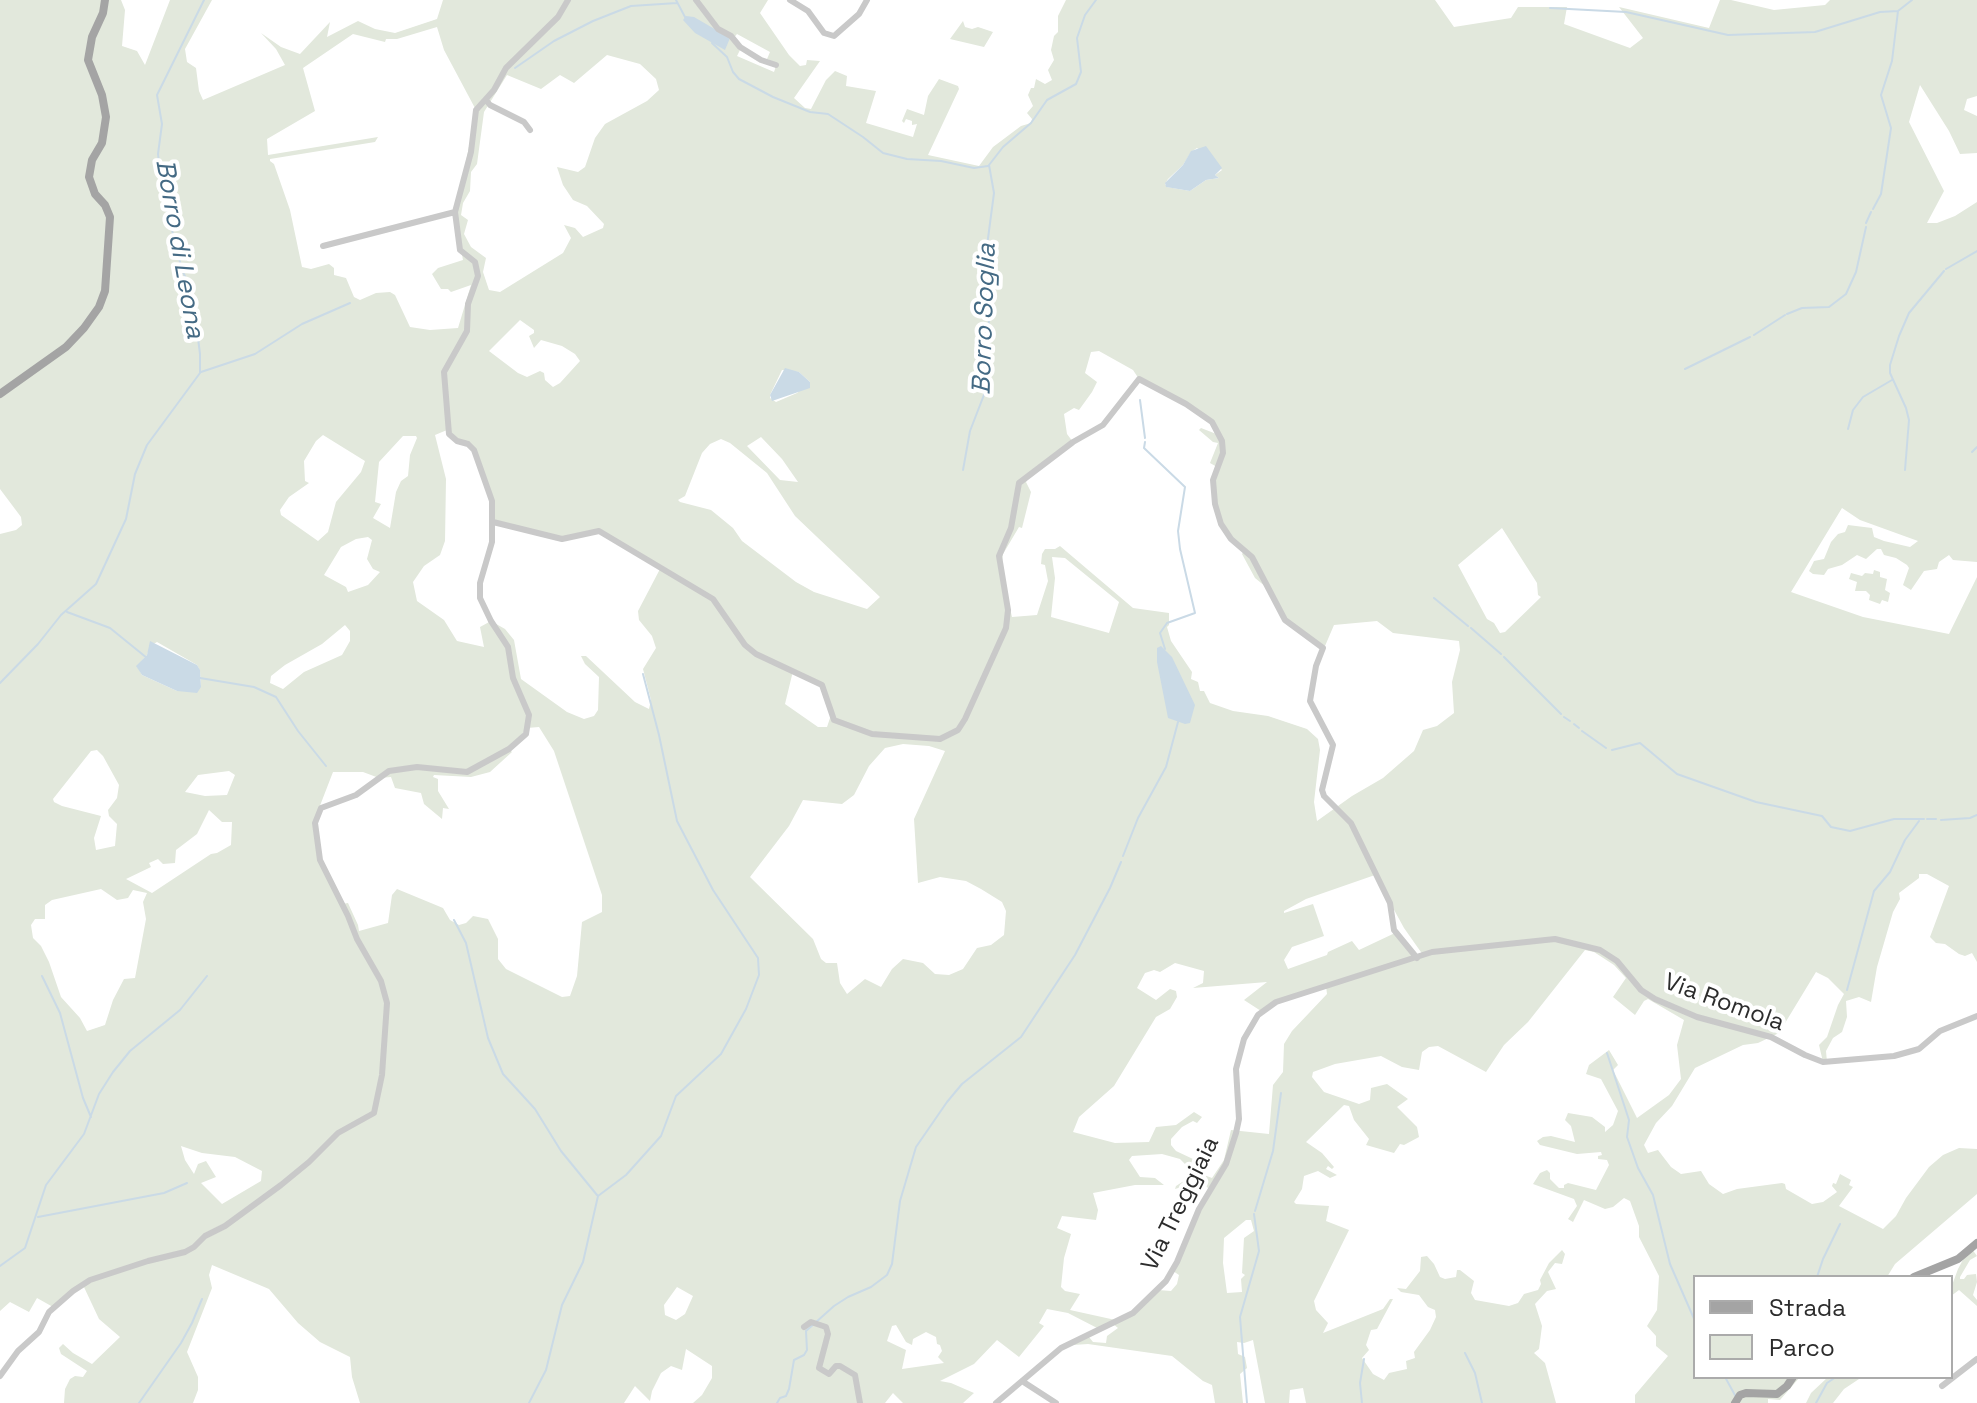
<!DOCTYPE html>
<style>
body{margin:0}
#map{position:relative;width:1977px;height:1403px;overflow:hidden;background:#fff;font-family:"Space Grotesk",sans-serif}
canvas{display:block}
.legend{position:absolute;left:1693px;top:1275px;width:260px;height:104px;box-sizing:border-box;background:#fff;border:2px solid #ababab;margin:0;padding:10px 14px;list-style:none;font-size:24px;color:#2c2c2c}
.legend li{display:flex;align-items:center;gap:16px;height:40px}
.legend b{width:40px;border:2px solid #ababab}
</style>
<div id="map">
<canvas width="1977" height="1403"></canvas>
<ul class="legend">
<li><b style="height:10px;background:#a4a4a4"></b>Strada</li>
<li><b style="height:22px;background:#e2e8dc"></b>Parco</li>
</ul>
</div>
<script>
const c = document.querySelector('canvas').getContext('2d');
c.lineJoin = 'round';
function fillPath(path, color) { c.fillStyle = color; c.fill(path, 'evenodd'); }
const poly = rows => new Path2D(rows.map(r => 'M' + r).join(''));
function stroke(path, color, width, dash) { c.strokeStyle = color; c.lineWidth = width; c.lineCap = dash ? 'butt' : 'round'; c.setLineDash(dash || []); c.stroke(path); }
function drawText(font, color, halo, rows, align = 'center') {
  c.font = font + ' "Space Grotesk",sans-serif'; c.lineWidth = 8; c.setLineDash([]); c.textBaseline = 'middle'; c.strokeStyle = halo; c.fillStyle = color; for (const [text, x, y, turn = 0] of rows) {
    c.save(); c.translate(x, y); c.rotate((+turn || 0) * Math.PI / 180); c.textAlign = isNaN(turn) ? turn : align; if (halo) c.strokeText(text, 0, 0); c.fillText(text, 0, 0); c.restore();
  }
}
const green = poly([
 [0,0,121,0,125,10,122,46,137,51,145,65,170,0,212,0,185,49,187,62,196,68,199,91,203,100,285,65,276,49,261,33,281,47,300,54,330,22,327,37,358,21,375,29,395,33,437,19,443,0,768,0,760,13,789,55,800,66,806,65,807,60,820,61,794,98,805,108,811,109,826,80,835,71,847,76,846,86,876,91,866,123,913,137,917,124,912,125,912,121,906,119,904,123,902,121,907,109,924,115,928,96,939,79,958,86,959,89,928,155,979,166,993,147,1021,126,1031,123,1032,119,1027,113,1033,106,1028,95,1031,88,1034,88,1036,79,1045,84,1052,80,1048,70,1054,60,1051,50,1054,36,1058,32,1058,16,1066,0,1435,0,1454,27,1511,18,1518,7,1567,7,1564,24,1630,48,1643,38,1619,7,1709,28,1720,0,1731,0,1774,10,1825,5,1830,0,1977,0,1977,96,1967,99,1964,110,1977,116,1977,153,1960,154,1949,131,1920,85,1909,122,1944,191,1927,223,1937,223,1955,216,1977,202,1977,562,1953,560,1949,555,1939,562,1937,569,1924,571,1911,590,1903,585,1909,568,1907,565,1896,558,1884,555,1881,549,1877,549,1866,559,1857,555,1842,565,1828,569,1824,575,1813,574,1809,571,1814,561,1824,559,1831,542,1838,534,1845,532,1848,525,1872,528,1874,537,1884,541,1910,547,1918,541,1860,520,1842,508,1791,592,1863,617,1949,634,1977,577,1977,962,1972,953,1965,956,1959,954,1945,944,1936,943,1930,937,1949,886,1927,874,1919,874,1919,878,1899,893,1900,899,1893,912,1877,967,1871,1002,1859,997,1846,1001,1847,1017,1842,1032,1833,1038,1826,1051,1827,1062,1823,1062,1819,1045,1827,1037,1838,1005,1844,994,1828,978,1816,972,1779,1033,1758,1043,1743,1045,1695,1068,1672,1106,1656,1123,1644,1145,1648,1153,1658,1150,1671,1167,1681,1174,1701,1171,1709,1184,1723,1194,1737,1189,1782,1183,1785,1184,1786,1189,1812,1204,1823,1202,1837,1192,1832,1186,1833,1183,1836,1184,1840,1174,1851,1180,1849,1185,1853,1187,1839,1206,1883,1229,1896,1216,1906,1198,1929,1167,1943,1155,1959,1148,1977,1149,1977,1194,1895,1264,1887,1277,1695,1277,1695,1377,1800,1377,1780,1400,1768,1399,1768,1403,1635,1403,1635,1395,1668,1356,1656,1346,1656,1336,1647,1326,1657,1310,1659,1276,1639,1237,1639,1226,1630,1201,1624,1198,1613,1207,1605,1209,1584,1200,1573,1222,1568,1219,1577,1206,1574,1199,1533,1184,1540,1173,1547,1170,1550,1173,1550,1179,1559,1188,1564,1188,1564,1185,1568,1183,1596,1190,1609,1165,1607,1160,1598,1159,1598,1156,1602,1155,1601,1152,1577,1154,1540,1145,1537,1141,1543,1137,1551,1136,1575,1142,1571,1126,1565,1120,1568,1113,1592,1117,1605,1127,1605,1132,1613,1125,1618,1111,1601,1079,1586,1074,1589,1065,1609,1050,1618,1065,1613,1070,1637,1118,1669,1095,1681,1079,1677,1045,1684,1020,1648,999,1644,1001,1635,1015,1613,997,1626,978,1614,965,1594,952,1585,950,1528,1022,1504,1045,1486,1072,1438,1046,1429,1047,1422,1052,1419,1070,1402,1067,1381,1056,1335,1064,1313,1072,1312,1077,1324,1092,1359,1104,1370,1100,1371,1088,1387,1084,1408,1099,1397,1107,1417,1127,1419,1137,1404,1145,1400,1144,1394,1153,1366,1145,1369,1139,1354,1120,1349,1106,1344,1105,1306,1142,1322,1153,1334,1167,1332,1169,1328,1166,1326,1169,1337,1175,1330,1178,1318,1171,1304,1176,1302,1189,1294,1202,1296,1204,1329,1206,1326,1221,1349,1230,1314,1301,1316,1310,1328,1323,1323,1333,1383,1309,1390,1299,1393,1299,1377,1329,1371,1330,1366,1345,1369,1350,1362,1358,1373,1374,1384,1380,1389,1373,1407,1369,1406,1361,1415,1358,1414,1352,1430,1330,1436,1317,1435,1310,1428,1307,1419,1295,1401,1292,1397,1288,1406,1289,1420,1271,1421,1257,1427,1256,1434,1264,1440,1277,1445,1279,1456,1277,1457,1270,1460,1270,1474,1281,1471,1293,1475,1300,1509,1306,1518,1303,1524,1294,1538,1290,1541,1284,1540,1280,1549,1263,1562,1250,1565,1254,1562,1264,1555,1263,1548,1272,1556,1289,1547,1291,1535,1304,1542,1326,1539,1349,1534,1353,1545,1363,1556,1403,1306,1403,1303,1388,1290,1390,1289,1403,1265,1403,1253,1340,1244,1343,1237,1342,1238,1354,1245,1357,1247,1368,1240,1374,1243,1403,1215,1403,1212,1385,1203,1381,1172,1356,1088,1344,1073,1345,1089,1337,1093,1342,1106,1343,1107,1336,1118,1328,1113,1324,1101,1330,1068,1313,1047,1309,1039,1323,1044,1326,1019,1357,997,1340,974,1364,940,1381,951,1383,974,1393,963,1403,903,1403,893,1393,885,1403,693,1403,702,1395,712,1378,712,1366,686,1349,682,1370,671,1366,661,1373,652,1391,650,1401,635,1386,624,1403,360,1403,352,1377,350,1357,320,1342,298,1323,269,1289,212,1265,209,1275,212,1288,187,1352,198,1377,198,1390,193,1403,64,1403,65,1389,70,1379,75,1376,83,1377,87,1371,61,1354,59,1348,63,1344,73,1353,92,1364,120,1337,99,1319,83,1285,53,1307,37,1298,29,1312,10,1302,0,1311,0,534,16,530,22,525,21,517,0,489],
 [437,27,444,50,476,110,455,219,463,260,438,268,432,274,441,289,448,289,451,292,471,285,458,328,430,330,410,327,395,295,390,292,376,293,360,300,354,297,346,278,334,275,334,268,329,264,311,269,302,267,290,210,274,164,270,161,270,159,375,142,378,137,268,155,267,139,315,111,303,68,353,34,385,42,386,39,397,39],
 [737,34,770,52,767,59,777,63,774,72,737,56,740,50,732,40],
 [607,55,640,64,656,79,659,90,647,101,605,124,595,138,585,167,578,172,557,167,563,185,573,200,587,206,604,224,603,228,583,237,575,228,564,225,571,238,563,253,500,292,489,290,483,272,486,258,471,247,464,234,468,220,461,215,463,203,470,191,471,172,477,164,484,112,507,75,541,89,560,75,574,83],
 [1197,148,1222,170,1215,175,1219,178,1206,180,1190,191,1167,187,1165,184,1168,179,1183,165,1191,152],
 [520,320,534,330,534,333,529,336,534,348,541,340,562,346,575,354,580,361,560,383,553,387,545,380,544,373,540,371,527,377,518,373,489,351],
 [1099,351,1133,370,1139,379,1212,422,1219,435,1201,428,1199,430,1213,442,1218,443,1210,463,1217,467,1213,480,1221,524,1244,551,1242,554,1255,578,1266,587,1285,620,1325,646,1334,625,1377,621,1393,633,1459,641,1460,650,1452,682,1454,713,1437,726,1423,730,1414,751,1383,778,1352,796,1317,821,1314,802,1320,750,1318,739,1307,729,1268,716,1233,711,1210,703,1204,691,1200,691,1198,682,1191,679,1192,672,1171,641,1167,627,1169,625,1169,613,1133,608,1060,546,1055,549,1045,549,1042,554,1041,564,1045,565,1048,581,1037,615,1012,617,1001,569,1003,554,1019,527,1022,528,1031,492,1026,482,1032,472,1073,442,1067,434,1064,414,1074,408,1079,410,1092,392,1097,382,1085,373,1091,352],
 [782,370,799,372,810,382,797,393,776,402,770,398,770,395],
 [447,430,457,441,474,450,493,506,493,522,570,539,599,531,660,569,638,611,639,620,652,636,656,648,643,669,651,700,649,709,635,702,586,656,581,656,585,664,599,677,598,710,594,716,584,719,567,712,521,679,514,640,505,629,491,621,480,627,484,647,457,641,444,620,417,601,413,582,424,566,440,555,445,541,446,479,435,435],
 [323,435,365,461,361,472,336,502,328,532,318,541,281,515,280,510,289,497,309,483,305,481,304,461,316,441],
 [403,436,416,436,417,438,410,455,408,476,401,481,396,492,390,528,373,518,381,504,375,502,379,462],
 [761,437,782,459,798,482,780,480,747,446],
 [721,439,730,443,767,473,795,516,880,597,867,609,814,592,796,582,742,541,733,528,711,510,680,502,678,500,685,496,702,453,710,444],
 [1502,528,1537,583,1538,595,1541,597,1505,632,1500,633,1494,623,1487,619,1458,565],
 [368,537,372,540,367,559,373,569,380,572,368,585,348,592,346,587,324,575,341,547,356,539],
 [1052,557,1065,558,1119,602,1109,633,1051,617,1055,578],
 [345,625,350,631,350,641,342,655,304,672,283,689,270,683,271,676,285,665,322,644],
 [157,642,197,665,200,671,201,687,177,691,142,675,137,666,147,655,150,646],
 [793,671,824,689,831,715,827,727,818,727,785,704],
 [539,727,554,751,602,895,602,912,582,922,577,976,570,996,562,997,506,969,498,959,498,939,488,919,473,916,466,923,459,925,450,920,443,908,397,889,392,895,388,923,359,931,358,925,348,903,342,904,317,853,316,816,333,772,363,772,379,778,391,777,395,788,421,793,424,804,442,819,443,808,449,809,438,791,438,779,433,777,434,775,471,777,490,772,512,752,509,749,527,728],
 [903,744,929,746,945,751,914,819,918,883,940,877,966,881,981,889,1002,902,1006,911,1004,935,991,945,977,948,963,969,949,975,935,974,923,963,903,959,892,969,881,987,865,979,847,994,840,983,837,963,826,963,821,959,813,939,750,877,789,826,803,800,842,804,854,795,869,766,885,748],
 [97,750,103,756,119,785,117,798,108,810,109,816,117,824,115,846,96,850,94,838,101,816,62,806,54,802,53,799,91,751],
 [229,771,235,775,227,795,205,796,185,792,198,775],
 [209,810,222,822,232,822,231,845,217,853,211,854,152,893,126,879,151,867,149,863,158,859,163,864,175,863,176,850,197,834],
 [1375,875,1404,928,1423,955,1413,955,1395,933,1359,950,1352,941,1328,952,1327,955,1288,969,1284,960,1292,947,1324,936,1313,904,1284,913,1284,911,1306,899],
 [101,889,117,900,128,898,133,890,147,893,143,902,146,919,135,978,124,979,113,1000,105,1025,87,1031,80,1018,61,997,49,962,41,946,33,938,31,925,35,919,45,919,45,905,52,900],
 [1175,963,1204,971,1203,983,1193,988,1267,982,1244,1000,1261,1011,1305,991,1326,986,1327,994,1292,1031,1284,1044,1283,1072,1273,1085,1269,1134,1231,1130,1224,1160,1212,1178,1204,1175,1193,1159,1176,1151,1171,1145,1171,1139,1182,1127,1193,1121,1197,1123,1202,1117,1194,1112,1176,1125,1156,1127,1149,1142,1115,1143,1073,1132,1079,1117,1114,1086,1156,1017,1170,1009,1177,997,1176,991,1170,989,1156,1000,1137,988,1145,973,1154,970,1160,972],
 [181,1146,202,1153,235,1157,262,1171,261,1181,222,1204,201,1183,216,1177,206,1161,198,1164,194,1174,185,1160],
 [1162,1154,1180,1159,1190,1169,1190,1177,1176,1186,1175,1189,1201,1181,1210,1190,1173,1271,1179,1275,1177,1284,1171,1291,1158,1290,1120,1321,1070,1310,1080,1294,1065,1291,1061,1287,1064,1258,1071,1234,1057,1228,1062,1216,1096,1220,1098,1210,1093,1193,1135,1185,1164,1185,1155,1178,1140,1177,1129,1160,1132,1156],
 [1246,1220,1251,1220,1254,1231,1244,1238,1242,1273,1245,1275,1241,1279,1242,1292,1227,1293,1223,1263,1224,1238],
 [677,1287,693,1296,685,1314,676,1320,665,1315,664,1305],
 [896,1325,906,1342,912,1345,913,1339,926,1332,936,1337,937,1344,940,1345,942,1351,938,1357,944,1363,902,1369,906,1350,887,1341,892,1326],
 [963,21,965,27,972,29,978,27,993,32,984,47,950,39],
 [1874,570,1880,572,1880,577,1887,579,1885,590,1890,593,1888,602,1882,600,1880,604,1869,600,1870,595,1866,591,1855,591,1857,582,1849,579,1851,573,1862,576,1865,573,1873,574],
 [1972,1249,1977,1256,1970,1260,1960,1277,1960,1279,1964,1279,1967,1275,1976,1274,1977,1282,1973,1295,1977,1300,1977,1306,1959,1290,1951,1296,1951,1288,1958,1269,1965,1256],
 [1828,1377,1862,1377,1844,1389,1833,1403,1806,1403,1811,1393]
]);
const water = poly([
 [686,16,694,17,730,38,725,50,695,33,683,20],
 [1206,146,1222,168,1215,175,1219,178,1206,180,1190,191,1166,187,1165,183,1183,165,1191,151],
 [785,368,799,372,810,382,810,388,772,401,770,395],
 [150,641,197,665,200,670,201,687,197,693,177,691,142,675,136,666,147,655],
 [1161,646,1172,657,1195,705,1190,723,1185,724,1168,718,1157,662,1157,648]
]);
const stream = poly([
 [676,0,685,17],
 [1550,8,1626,12,1728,35,1815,32,1880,12,1898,11],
 [712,43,727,57,733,72,739,79,773,97,810,112,828,114,863,137,883,153,907,159,941,161,974,168,988,166],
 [515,68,554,41,593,21,631,6,677,3],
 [1873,209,1881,194,1891,128,1881,95,1892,61,1898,11,1912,0],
 [1866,223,1871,212],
 [1946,269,1977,251],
 [1787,314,1802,308,1829,307,1846,294,1856,272,1866,227],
 [1754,335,1785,315],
 [1685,369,1750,337],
 [201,372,255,354,302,324,350,303],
 [1140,400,1145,438],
 [1848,429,1853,410,1863,397,1892,380],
 [1145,442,1144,448,1185,487,1178,531,1180,549,1195,613,1167,623,1160,633,1165,649],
 [1972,452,1977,447],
 [963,470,970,431,987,387,989,319,985,261,994,193,989,165,1003,147,1031,123,1047,100,1076,84,1081,72,1077,38,1085,15,1096,0],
 [1905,470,1909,420,1906,408,1890,373,1890,365,1899,336,1909,313,1944,271],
 [1434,598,1468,626],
 [67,612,110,628,147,658],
 [1471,628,1501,654],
 [1504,657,1561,714],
 [200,678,254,687,276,697,298,731,326,766],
 [0,683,38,644,61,615,96,584,126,519,135,474,147,445,200,373,200,354,192,291,182,270,163,194,158,154,162,124,157,95,204,0],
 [1564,717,1570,721],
 [1574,724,1579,728],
 [1582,731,1606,748],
 [1612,750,1640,743,1677,774,1756,802,1822,816,1831,827,1850,831,1894,819,1924,819],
 [1927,819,1936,819],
 [1941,820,1970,818,1977,815],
 [1123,856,1138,818,1166,767,1178,722],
 [454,920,466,943,488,1038,503,1074,535,1109,561,1151,597,1195],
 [42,976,60,1013,83,1098,91,1117],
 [1847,990,1874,891,1890,872,1905,840,1919,821],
 [1607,1053,1629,1120,1627,1137,1638,1168,1653,1195,1670,1264,1695,1321],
 [1255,1211,1273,1151,1281,1093],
 [38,1217,164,1193,187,1183],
 [0,1266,25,1248,46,1185,84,1134,99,1094,113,1072,130,1051,180,1010,207,976],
 [1817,1277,1823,1259,1840,1224],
 [1465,1353,1475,1373,1482,1403],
 [1725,1377,1736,1397],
 [139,1403,181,1343,192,1323,202,1299],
 [529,1403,546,1370,562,1305,583,1262,598,1196,626,1175,661,1136,676,1096,721,1054,746,1009,759,975,758,958,713,890,677,821,659,735,643,674],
 [777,1403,780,1398,786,1396,789,1389,794,1360,804,1355,807,1350,806,1331,834,1306,848,1297,871,1287,887,1275,892,1264,900,1201,916,1147,947,1102,962,1084,1021,1037,1075,955,1110,888,1121,862],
 [1247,1403,1240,1317,1259,1251,1254,1214],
 [1362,1403,1360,1383,1364,1359],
 [1816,1403,1827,1383,1836,1377]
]);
const minor = poly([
 [696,0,718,29,731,36,740,47,761,60,776,65],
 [790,0,808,11,824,33,834,36,859,14,867,0],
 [486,100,490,105,524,122,530,130],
 [323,246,455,212],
 [493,522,562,539,599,531,713,599,745,645,756,654,822,685,834,720,872,734,940,739,958,730,965,719,1006,628,1008,610,999,556,1011,528,1019,483,1073,442,1103,425,1139,379,1186,404,1212,422,1222,441,1223,453,1213,480,1215,504,1221,524,1231,539,1252,557,1285,620,1323,648,1316,666,1310,701,1333,745,1322,790,1324,796,1351,823,1390,903,1394,930,1417,958],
 [804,1327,811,1322,826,1327,828,1334,819,1368,829,1374,836,1366,840,1366,855,1375,860,1403],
 [0,1376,18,1351,39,1332,49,1312,73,1291,90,1280,148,1261,185,1252,194,1247,205,1236,225,1226,281,1185,309,1162,338,1133,374,1113,382,1075,387,1003,381,981,357,939,348,916,320,860,315,823,321,808,356,795,389,771,417,767,467,772,509,749,526,734,529,715,513,678,508,647,491,621,480,598,480,583,492,542,492,501,474,450,468,444,457,441,449,434,444,372,467,331,468,304,478,276,475,262,460,250,455,212,471,152,476,110,494,90,506,68,558,17,568,0],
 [1022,1381,1056,1403],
 [1942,1386,1977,1359],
 [996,1403,1061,1348,1133,1313,1166,1281,1177,1262,1199,1209,1226,1164,1236,1133,1239,1119,1236,1069,1244,1039,1258,1015,1276,1002,1432,952,1555,939,1600,950,1617,961,1641,990,1655,999,1697,1017,1771,1037,1805,1055,1823,1062,1894,1056,1919,1049,1940,1031,1977,1016]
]);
const major = poly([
 [0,394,66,347,84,328,99,307,105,291,110,217,105,205,95,194,89,177,92,160,102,143,106,117,102,95,88,60,92,37,103,13,105,0],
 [1914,1277,1958,1259,1977,1243],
 [1735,1403,1740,1395,1746,1393,1777,1394,1787,1386,1793,1377]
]);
const streetNames = [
 ["Via Romola",1724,1003,20],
 ["Via Treggiaia",1181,1204,-64]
];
const waterNames = [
 ["Borro di Leona",179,249,80],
 ["Borro Soglia",985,319,-88]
];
fillPath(green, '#e2e8dc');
fillPath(water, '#cadae6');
stroke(stream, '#cadae6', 2);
stroke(minor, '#c9c9c9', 6);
stroke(major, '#a4a4a4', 8);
drawText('24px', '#2c2c2c', '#fff', streetNames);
drawText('italic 26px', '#446a84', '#fff', waterNames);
</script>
